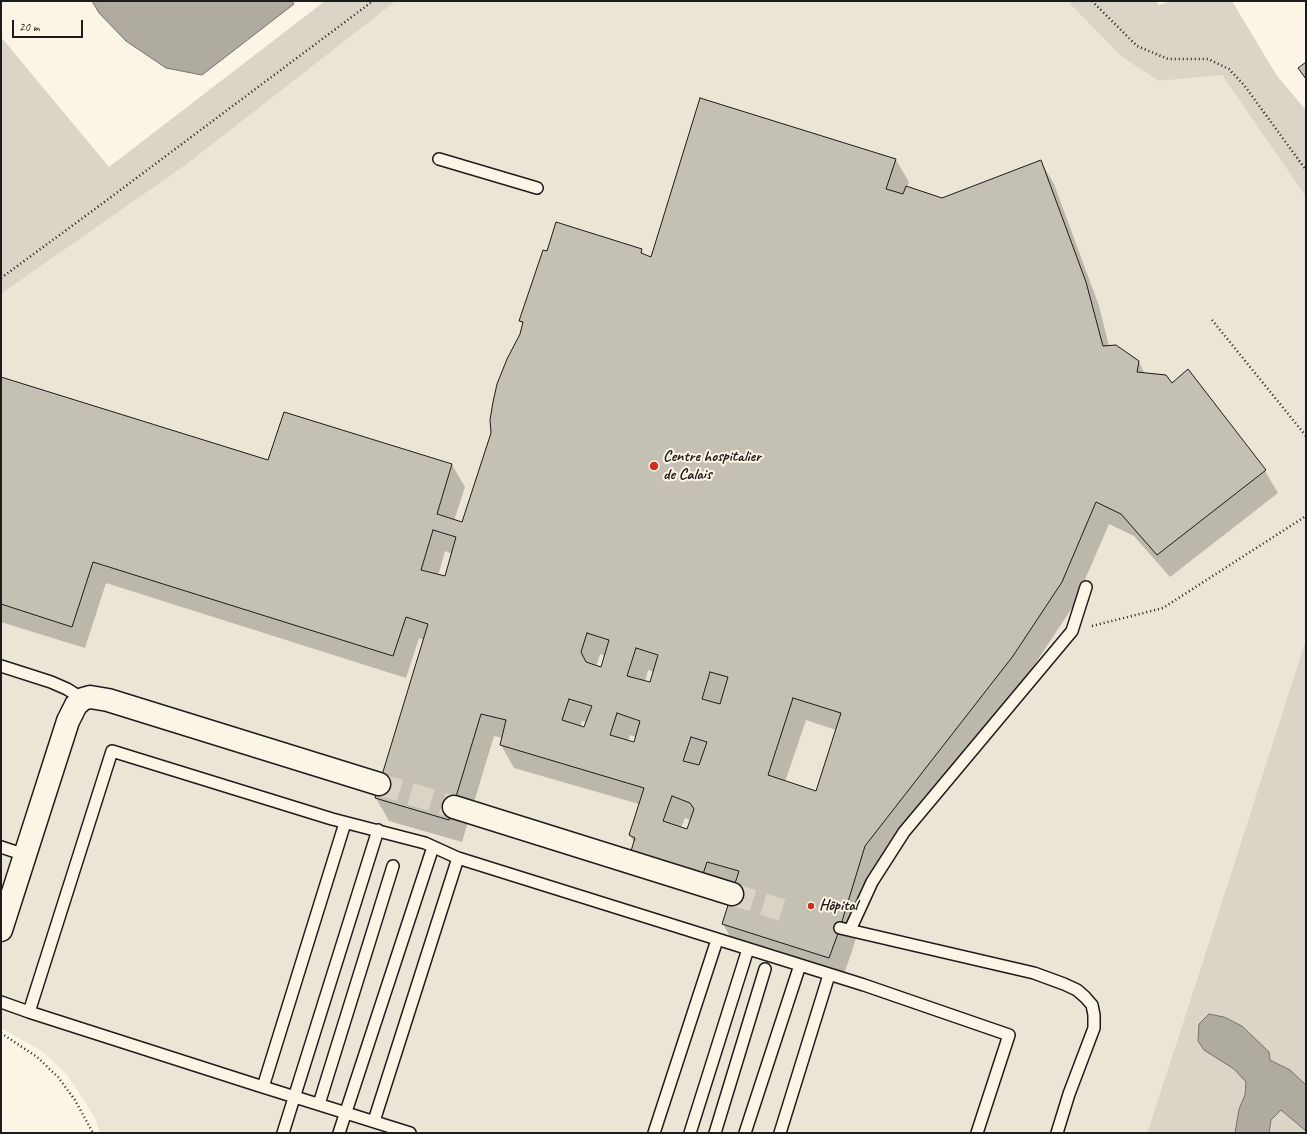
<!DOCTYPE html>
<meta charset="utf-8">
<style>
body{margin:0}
#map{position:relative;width:1307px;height:1134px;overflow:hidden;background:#fcf5e5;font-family:Caveat,sans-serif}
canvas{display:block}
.frame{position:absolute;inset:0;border:2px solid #1c1c1c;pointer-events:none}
.scale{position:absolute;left:12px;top:20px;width:71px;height:18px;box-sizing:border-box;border:2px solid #1c1c1c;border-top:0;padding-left:5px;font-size:12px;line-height:14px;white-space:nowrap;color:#1c1c1c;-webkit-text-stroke:3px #fcf5e5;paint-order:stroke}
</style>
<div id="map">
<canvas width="1307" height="1134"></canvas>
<div class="frame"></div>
<div class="scale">20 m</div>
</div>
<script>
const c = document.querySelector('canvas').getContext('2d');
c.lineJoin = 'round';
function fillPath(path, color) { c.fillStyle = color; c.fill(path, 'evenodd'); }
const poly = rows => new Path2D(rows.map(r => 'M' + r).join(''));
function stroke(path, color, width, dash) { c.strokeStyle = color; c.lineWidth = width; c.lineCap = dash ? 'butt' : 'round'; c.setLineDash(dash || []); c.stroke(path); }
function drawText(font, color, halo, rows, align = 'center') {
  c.font = font + ' Caveat,sans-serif'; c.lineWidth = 4; c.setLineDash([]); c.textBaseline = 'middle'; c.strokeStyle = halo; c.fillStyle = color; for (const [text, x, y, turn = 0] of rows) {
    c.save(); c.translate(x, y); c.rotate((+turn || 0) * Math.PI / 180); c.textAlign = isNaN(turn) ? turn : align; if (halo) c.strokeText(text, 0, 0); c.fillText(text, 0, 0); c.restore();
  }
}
const built = poly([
 [396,1,1067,1,1123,58,1159,81,1222,75,1306,197,1306,639,1147,1133,100,1133,95,1118,68,1076,43,1052,1,1028,1,294,187,164]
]);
const green = poly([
 [325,1,396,1,187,164,1,294,1,37,109,167],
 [1067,1,1156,1,1159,5,1171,1,1232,1,1277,76,1306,110,1306,197,1222,75,1159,81,1123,58],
 [1306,639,1306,1133,1147,1133,1197,979]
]);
const water = poly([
 [92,1,292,1,294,4,202,75,166,68,126,41,99,13,92,1],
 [1209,1014,1224,1017,1242,1026,1269,1052,1270,1060,1290,1070,1306,1085,1306,1131,1281,1110,1271,1120,1269,1133,1235,1133,1239,1109,1245,1095,1246,1082,1234,1069,1204,1050,1198,1041,1199,1024,1209,1014]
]);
const shadow = poly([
 [701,99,896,160,909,182,907,187,942,199,1041,162,1054,184,1099,306,1109,346,1139,362,1145,374,1172,384,1188,371,1265,471,1278,493,1170,577,1134,536,1109,524,1074,605,1025,679,877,868,852,951,842,980,736,947,723,924,734,888,634,843,630,835,639,804,514,768,501,745,503,738,494,736,462,842,389,821,376,798,424,640,419,638,406,678,106,583,85,648,1,622,1,378,269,461,452,465,465,487,454,521,462,523,492,433,521,334,523,325,520,320,547,252,641,250,644,255,651,258],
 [445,551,452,554,445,578,438,576],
 [600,654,605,656,602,668,596,667],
 [648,670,654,672,650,684,645,682],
 [806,720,836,730,816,792,785,782],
 [582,721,587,722,585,729,580,727],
 [630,735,636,737,634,743,628,741],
 [685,818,691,820,688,831,681,828]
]);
const building = poly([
 [1306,62,1306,79,1298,68,1306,62],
 [700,98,896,159,886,189,903,194,906,186,942,198,1041,160,1086,282,1103,346,1116,345,1139,361,1137,372,1166,375,1172,383,1188,369,1266,470,1157,555,1121,514,1096,502,1062,582,1013,656,865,846,840,928,829,958,722,924,739,871,707,862,703,874,631,851,635,838,629,835,644,788,500,745,506,720,481,714,449,820,375,798,428,624,406,617,393,656,93,562,72,627,1,604,1,377,268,460,284,412,452,464,437,514,462,522,491,433,490,420,493,402,497,384,507,359,520,334,523,322,519,321,543,250,547,251,556,222,642,249,641,253,651,257,700,98],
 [433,530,456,537,445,576,421,570,433,530],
 [587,633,609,640,601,667,586,662,581,652,587,633],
 [636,648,658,655,650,682,627,676,636,648],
 [710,672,728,677,720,704,702,699,710,672],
 [793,698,841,713,816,791,768,775,793,698],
 [569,699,592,706,584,727,562,720,569,699],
 [617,713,640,721,634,742,610,735,617,713],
 [691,737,707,742,699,765,683,761,691,737],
 [672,796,690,803,694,809,687,829,663,821,672,796]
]);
const streetTunnel = poly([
 [379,784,454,807],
 [732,894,782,910]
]);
const path = poly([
 [1092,1,1137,46,1168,59,1208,59,1229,69,1244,85,1306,170],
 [1,278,99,206,373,1],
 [1212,320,1306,436],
 [1092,626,1163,608,1306,516],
 [1,1033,37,1057,58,1077,75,1100,93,1133]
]);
const lane = poly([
 [439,159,537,188],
 [1,666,51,682,67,689,83,699],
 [345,823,263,1087,29,1012,112,751,332,819,425,843,458,858,864,985,1009,1035,977,1133],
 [1,847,25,855],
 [840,928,1034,973,1064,984,1077,990,1085,997,1092,1005,1094,1015,1094,1028,1069,1094,1057,1133],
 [850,930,872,882,904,832,1072,631,1086,587],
 [1,1002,29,1012],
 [263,1087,410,1133],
 [319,1104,393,866],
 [374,1121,458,858],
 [283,1133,378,830],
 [339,1133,433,847],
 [654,1133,717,940],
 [690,1133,748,949],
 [715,1133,765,969],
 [745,1133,800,965],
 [780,1133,829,975]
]);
const street = poly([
 [454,807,732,894],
 [1,930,68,721,76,705,83,699,90,697,108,700,379,784]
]);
const markers = [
 [654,466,5,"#c8321e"],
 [811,906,4,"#c8321e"]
];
const poiNames = [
 ["Centre hospitalier",663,457],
 ["de Calais",663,475],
 ["Hôpital",819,906]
];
fillPath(built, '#ebe5d6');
fillPath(green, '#dbd5c8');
fillPath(water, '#b0aba1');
stroke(water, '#75726c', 1);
fillPath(shadow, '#0003');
fillPath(building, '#c4c0b3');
stroke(building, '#1c1c1c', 1);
stroke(streetTunnel, '#dad4c7', 22, [22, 11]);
stroke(lane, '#1c1c1c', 14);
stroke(street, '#1c1c1c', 25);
stroke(path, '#1c1c1c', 2.5, [1, 3]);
stroke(lane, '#fcf5e5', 11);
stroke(street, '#fcf5e5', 22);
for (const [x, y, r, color] of markers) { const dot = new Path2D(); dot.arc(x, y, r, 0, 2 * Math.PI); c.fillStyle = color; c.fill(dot); stroke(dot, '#fcf5e5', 1.5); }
drawText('bold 16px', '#1c1c1c', '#fcf5e5', poiNames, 'left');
</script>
